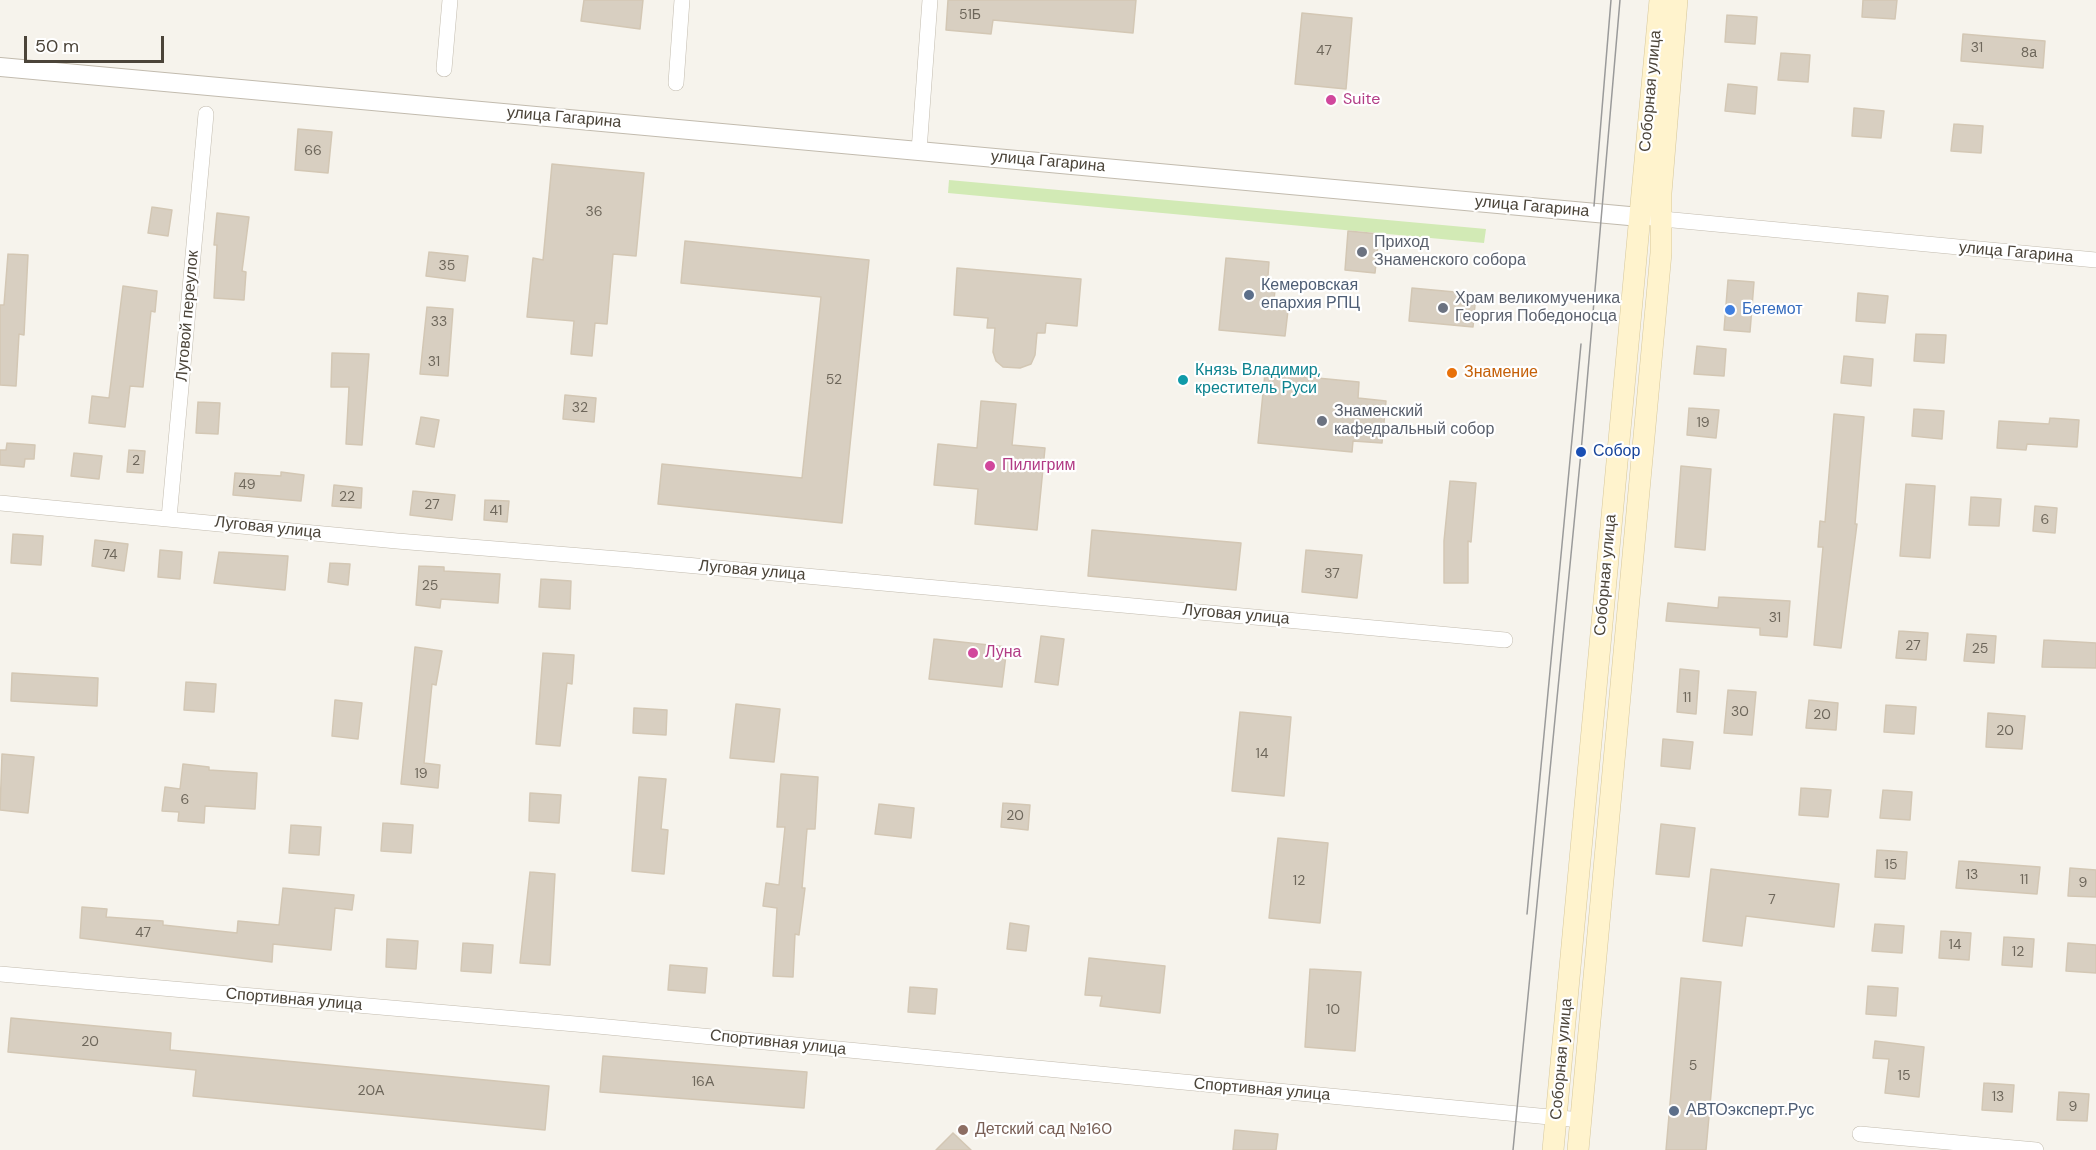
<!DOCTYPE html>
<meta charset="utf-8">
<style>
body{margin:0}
#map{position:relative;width:2096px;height:1150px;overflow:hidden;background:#f6f3ec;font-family:"DM Sans",sans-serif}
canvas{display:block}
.scale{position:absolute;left:24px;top:36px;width:140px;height:27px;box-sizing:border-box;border:3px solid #4b4439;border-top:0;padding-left:8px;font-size:18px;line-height:21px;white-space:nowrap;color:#4b4439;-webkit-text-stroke:4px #fff;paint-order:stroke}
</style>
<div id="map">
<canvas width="2096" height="1150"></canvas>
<div class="scale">50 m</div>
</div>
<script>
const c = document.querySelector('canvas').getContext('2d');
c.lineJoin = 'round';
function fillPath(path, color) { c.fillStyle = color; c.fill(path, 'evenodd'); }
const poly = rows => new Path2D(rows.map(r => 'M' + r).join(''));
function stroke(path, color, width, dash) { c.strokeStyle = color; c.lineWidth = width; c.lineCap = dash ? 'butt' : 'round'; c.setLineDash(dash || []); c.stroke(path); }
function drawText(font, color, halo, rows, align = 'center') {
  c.font = font + ' "DM Sans",sans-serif'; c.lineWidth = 4.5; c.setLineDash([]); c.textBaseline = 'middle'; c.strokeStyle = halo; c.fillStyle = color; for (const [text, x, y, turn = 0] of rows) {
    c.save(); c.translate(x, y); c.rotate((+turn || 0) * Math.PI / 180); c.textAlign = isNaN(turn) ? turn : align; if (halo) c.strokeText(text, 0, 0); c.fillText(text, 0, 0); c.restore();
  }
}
const green = poly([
 [949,180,1486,229,1484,243,948,193]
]);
const building = poly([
 [584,0,643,0,640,29,581,21,584,0],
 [948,0,1136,0,1133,33,993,20,991,34,946,30,948,0],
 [1863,0,1897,0,1895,19,1862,17,1863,0],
 [1302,13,1352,18,1346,89,1295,84,1302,13],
 [1727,15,1757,17,1755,44,1725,42,1727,15],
 [1963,34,2045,41,2043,68,1961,61,1963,34],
 [1781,53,1810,55,1808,82,1778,80,1781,53],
 [1728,84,1757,87,1755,114,1725,111,1728,84],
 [1854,108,1884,111,1881,138,1852,136,1854,108],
 [1954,124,1983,126,1981,153,1951,151,1954,124],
 [298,129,332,132,328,173,295,170,298,129],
 [552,164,644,173,636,256,613,254,607,324,595,323,592,356,571,354,574,321,527,317,533,258,543,260,552,164],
 [152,207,172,210,168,236,148,233,152,207],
 [217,213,249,217,242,271,246,272,244,300,214,298,217,245,214,245,217,213],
 [1348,231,1379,234,1375,273,1345,270,1348,231],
 [685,241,869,260,842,523,658,504,662,464,802,478,821,297,681,283,685,241],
 [429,252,468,256,465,281,426,276,429,252],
 [8,254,28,255,24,335,19,334,16,386,0,385,0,305,4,305,8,254],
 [1226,258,1269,262,1267,289,1275,290,1274,300,1289,302,1285,336,1219,330,1226,258],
 [957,268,1081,279,1077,326,1046,323,1045,333,1037,333,1035,355,1031,364,1020,368,1003,367,996,361,993,352,995,328,987,328,988,318,954,315,957,268],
 [1728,280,1754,282,1750,332,1724,330,1728,280],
 [123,286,157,291,155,312,151,311,143,387,130,386,125,427,89,423,92,396,109,398,123,286],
 [1412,288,1476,294,1473,327,1409,321,1412,288],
 [1858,293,1888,296,1885,323,1856,321,1858,293],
 [427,307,453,309,448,376,420,374,427,307],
 [1916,334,1946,335,1944,363,1914,361,1916,334],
 [1697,346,1726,349,1724,376,1694,374,1697,346],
 [332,353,369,354,362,445,346,444,349,387,331,387,332,353],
 [1844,356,1873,359,1871,386,1841,383,1844,356],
 [1265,373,1359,382,1358,398,1386,401,1382,443,1353,441,1352,452,1258,443,1265,373],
 [565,395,596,398,594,422,563,419,565,395],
 [981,401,1016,404,1012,445,1045,448,1037,530,975,524,978,489,934,485,938,444,977,448,981,401],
 [198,402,220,403,218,434,196,433,198,402],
 [1689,408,1719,410,1716,438,1687,435,1689,408],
 [1914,409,1944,411,1942,439,1912,436,1914,409],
 [1834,414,1864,417,1855,524,1857,524,1841,648,1814,645,1823,547,1818,547,1820,521,1825,522,1834,414],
 [421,417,439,420,434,447,416,444,421,417],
 [2050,418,2079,420,2077,447,2027,444,2026,450,1997,448,1999,421,2049,424,2050,418],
 [7,443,35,445,34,459,25,459,24,467,0,465,0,450,6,450,7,443],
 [129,450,145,451,143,473,127,472,129,450],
 [74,453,102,456,99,479,71,476,74,453],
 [1681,466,1711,469,1705,550,1675,547,1681,466],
 [281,472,304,475,301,501,233,495,235,473,281,476,281,472],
 [1450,481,1476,483,1471,542,1468,541,1468,583,1444,583,1444,541,1450,481],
 [1906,484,1935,486,1930,558,1900,556,1906,484],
 [334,485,362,488,361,508,332,506,334,485],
 [413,491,455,495,452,520,410,515,413,491],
 [1971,497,2001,499,1999,526,1969,525,1971,497],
 [485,500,509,501,507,522,484,520,485,500],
 [2035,506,2057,508,2055,533,2033,531,2035,506],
 [1092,530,1241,543,1236,590,1088,576,1092,530],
 [13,534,43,536,41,565,11,563,13,534],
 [95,540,128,544,124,571,92,566,95,540],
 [160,550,182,552,180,579,158,577,160,550],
 [1306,550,1362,555,1357,598,1302,592,1306,550],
 [219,552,288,556,285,590,214,583,219,552],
 [330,563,350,564,348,585,328,582,330,563],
 [419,566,444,567,444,571,500,574,498,603,441,599,440,608,416,605,419,566],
 [541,579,571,581,570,609,539,607,541,579],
 [1719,597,1790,601,1787,637,1760,635,1760,628,1666,621,1668,603,1718,608,1719,597],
 [1899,631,1928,633,1926,660,1896,658,1899,631],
 [1967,634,1996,636,1994,663,1964,661,1967,634],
 [1041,636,1064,639,1058,685,1035,682,1041,636],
 [934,639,1007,647,1002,687,929,679,934,639],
 [2044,640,2096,643,2096,668,2042,667,2044,640],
 [415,647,442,651,436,685,432,684,424,763,440,765,438,788,401,784,415,647],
 [543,653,574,655,572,684,567,683,560,746,536,744,543,653],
 [1680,669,1699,671,1696,714,1677,712,1680,669],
 [12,673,98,678,97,706,11,701,12,673],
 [186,682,216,684,214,712,184,710,186,682],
 [1728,690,1756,692,1752,735,1724,733,1728,690],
 [335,700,362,703,358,739,332,736,335,700],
 [1809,700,1838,703,1836,730,1806,728,1809,700],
 [736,704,780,709,774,762,730,758,736,704],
 [1886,705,1916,707,1914,734,1884,732,1886,705],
 [634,708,667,710,666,735,633,733,634,708],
 [1240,712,1291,717,1284,796,1232,791,1240,712],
 [1988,713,2025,716,2022,749,1986,747,1988,713],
 [1663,739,1693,742,1690,769,1661,766,1663,739],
 [2,754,34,757,28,813,0,810,2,754],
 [183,764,209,767,209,770,257,773,255,809,205,806,204,823,178,821,179,812,162,811,165,787,180,789,183,764],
 [781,774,818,777,815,829,807,829,802,888,805,888,799,935,795,934,793,977,773,976,777,908,763,906,766,883,779,885,785,827,777,827,781,774],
 [639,777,666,779,661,829,668,830,664,874,632,871,639,777],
 [1801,788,1831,790,1828,817,1799,815,1801,788],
 [1883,790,1912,792,1910,820,1880,818,1883,790],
 [530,793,561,795,559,823,529,821,530,793],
 [1003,803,1030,805,1028,830,1001,827,1003,803],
 [879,804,914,808,911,838,875,834,879,804],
 [383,823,413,825,411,853,381,851,383,823],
 [1661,824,1695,828,1689,877,1656,874,1661,824],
 [291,825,321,827,319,855,289,853,291,825],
 [1278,838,1328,843,1320,923,1269,918,1278,838],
 [1877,850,1907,852,1905,879,1875,877,1877,850],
 [1959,861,2040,867,2037,894,1956,888,1959,861],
 [2070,868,2096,870,2096,897,2068,896,2070,868],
 [1711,869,1839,884,1834,927,1746,916,1742,946,1703,941,1711,869],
 [530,872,555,874,550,965,520,963,530,872],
 [283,888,354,895,352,910,335,908,331,950,273,944,272,962,80,938,82,907,107,909,106,917,163,921,163,925,237,933,238,921,279,925,283,888],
 [1010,923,1029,926,1026,951,1007,949,1010,923],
 [1875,924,1904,926,1902,953,1872,951,1875,924],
 [1941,931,1971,933,1969,960,1939,958,1941,931],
 [2004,937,2034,939,2032,967,2002,965,2004,937],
 [387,939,418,941,416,969,386,967,387,939],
 [463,943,493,945,491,973,461,971,463,943],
 [2068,943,2096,945,2096,973,2066,971,2068,943],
 [1089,958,1165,966,1160,1013,1100,1006,1102,996,1085,995,1089,958],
 [670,965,707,968,705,993,668,990,670,965],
 [1310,969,1361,972,1355,1051,1305,1047,1310,969],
 [1681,978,1721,982,1706,1150,1666,1150,1681,978],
 [1868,986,1898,988,1896,1016,1866,1014,1868,986],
 [910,987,937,989,935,1014,908,1012,910,987],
 [11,1018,171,1033,170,1050,549,1086,545,1130,193,1096,196,1070,8,1052,11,1018],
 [1875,1041,1924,1047,1919,1097,1885,1093,1889,1059,1873,1058,1875,1041],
 [603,1056,807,1072,804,1108,600,1092,603,1056],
 [1984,1083,2014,1085,2012,1112,1982,1110,1984,1083],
 [2059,1092,2089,1094,2087,1121,2057,1120,2059,1092],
 [1235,1130,1278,1134,1276,1150,1233,1150,1235,1130],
 [953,1133,971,1150,936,1150,953,1133]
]);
const minor = poly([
 [444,69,450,0],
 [676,83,682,0],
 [919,151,930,0],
 [1652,218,2096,260],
 [0,503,397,541,631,560,1505,640],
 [169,518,206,114],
 [0,974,587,1025,1581,1120],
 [1860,1134,2036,1150]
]);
const tertiary = poly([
 [0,67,1640,217]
]);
const secondary = poly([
 [1553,1150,1660,0],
 [1578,1150,1661,253,1661,193,1677,0]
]);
const tram = poly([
 [1594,206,1611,0],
 [1527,914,1581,344],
 [1513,1150,1581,452,1620,0]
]);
const markers = [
 [1331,100,6,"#d1479c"],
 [1362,252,6,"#6b7280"],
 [1249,295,6,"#5c6f8a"],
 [1443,308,6,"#6b7280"],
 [1730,310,6,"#3f7fe0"],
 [1452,373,6,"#e8710a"],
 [1183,380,6,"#0f9aa8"],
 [1322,421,6,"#6b7280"],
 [1581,452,6,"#1a4fb4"],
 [990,466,6,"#d1479c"],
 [973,653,6,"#d1479c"],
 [1674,1111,6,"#5c6f8a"],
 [963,1130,6,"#8d6e63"]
];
const numberNames = [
 ["51Б",970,15],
 ["31",1977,48],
 ["47",1324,51],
 ["8а",2029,53],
 ["66",313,151],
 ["36",594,212],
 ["35",447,266],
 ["33",439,322],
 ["31",434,362],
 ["52",834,380],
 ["32",580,408],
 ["19",1703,423],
 ["2",136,461],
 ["49",247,485],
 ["22",347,497],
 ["27",432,505],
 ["41",496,511],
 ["6",2045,520],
 ["74",110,555],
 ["37",1332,574],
 ["25",430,586],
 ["31",1775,618],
 ["27",1913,646],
 ["25",1980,649],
 ["11",1687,698],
 ["30",1740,712],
 ["20",1822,715],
 ["20",2005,731],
 ["14",1262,754],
 ["19",421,774],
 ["6",185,800],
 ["20",1015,816],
 ["15",1891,865],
 ["13",1972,875],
 ["11",2024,880],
 ["12",1299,881],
 ["9",2083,883],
 ["7",1772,900],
 ["47",143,933],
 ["14",1955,945],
 ["12",2018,952],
 ["10",1333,1010],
 ["20",90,1042],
 ["5",1693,1066],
 ["15",1904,1076],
 ["16А",703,1082],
 ["20А",371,1091],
 ["13",1998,1097],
 ["9",2073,1107]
];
const streetNames = [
 ["Соборная улица",1651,91,-85],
 ["улица Гагарина",564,118,5],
 ["улица Гагарина",1048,162,5],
 ["улица Гагарина",1532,207,5],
 ["улица Гагарина",2016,253,5],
 ["Луговой переулок",188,316,-85],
 ["Луговая улица",268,528,6],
 ["Луговая улица",752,571,5],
 ["Соборная улица",1606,575,-85],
 ["Луговая улица",1236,615,5],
 ["Спортивная улица",294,1000,5],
 ["Спортивная улица",778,1043,6],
 ["Соборная улица",1562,1059,-85],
 ["Спортивная улица",1262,1090,5]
];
const hotelNames = [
 ["Suite",1343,100],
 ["Пилигрим",1002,466],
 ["Луна",985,653]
];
const worshipNames = [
 ["Приход",1374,243],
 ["Знаменского собора",1374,261],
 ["Храм великомученика",1455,299],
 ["Георгия Победоносца",1455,317],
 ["Знаменский",1334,412],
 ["кафедральный собор",1334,430]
];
const serviceNames = [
 ["Кемеровская",1261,286],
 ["епархия РПЦ",1261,304],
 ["АВТОэксперт.Рус",1686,1111]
];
const shopNames = [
 ["Бегемот",1742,310]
];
const cultureNames = [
 ["Князь Владимир,",1195,371],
 ["креститель Руси",1195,389]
];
const foodNames = [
 ["Знамение",1464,373]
];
const transitNames = [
 ["Собор",1593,452]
];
const educationNames = [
 ["Детский сад №160",975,1130]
];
fillPath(green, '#d2eab5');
fillPath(building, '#d8cfc1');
stroke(building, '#d3c7b4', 1.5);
stroke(minor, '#c2bbae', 16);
stroke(tertiary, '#c2bbae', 20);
stroke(secondary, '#d6c79b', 22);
stroke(minor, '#fff', 15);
stroke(tertiary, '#fff', 18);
stroke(secondary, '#fff3cd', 21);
stroke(tram, '#9a9a9a', 1.5);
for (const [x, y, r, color] of markers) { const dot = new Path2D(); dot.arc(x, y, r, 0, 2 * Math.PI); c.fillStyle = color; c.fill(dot); stroke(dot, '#fff', 2); }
drawText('14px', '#6e675b', null, numberNames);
drawText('16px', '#4b4439', '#fff', streetNames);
drawText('16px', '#b23c85', '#fff', hotelNames, 'left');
drawText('16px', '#5b616d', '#fff', worshipNames, 'left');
drawText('16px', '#4e5e75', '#fff', serviceNames, 'left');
drawText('16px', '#366cbe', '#fff', shopNames, 'left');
drawText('16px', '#0d838f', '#fff', cultureNames, 'left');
drawText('16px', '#c56008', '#fff', foodNames, 'left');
drawText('16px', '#164399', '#fff', transitNames, 'left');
drawText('16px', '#785e54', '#fff', educationNames, 'left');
</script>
